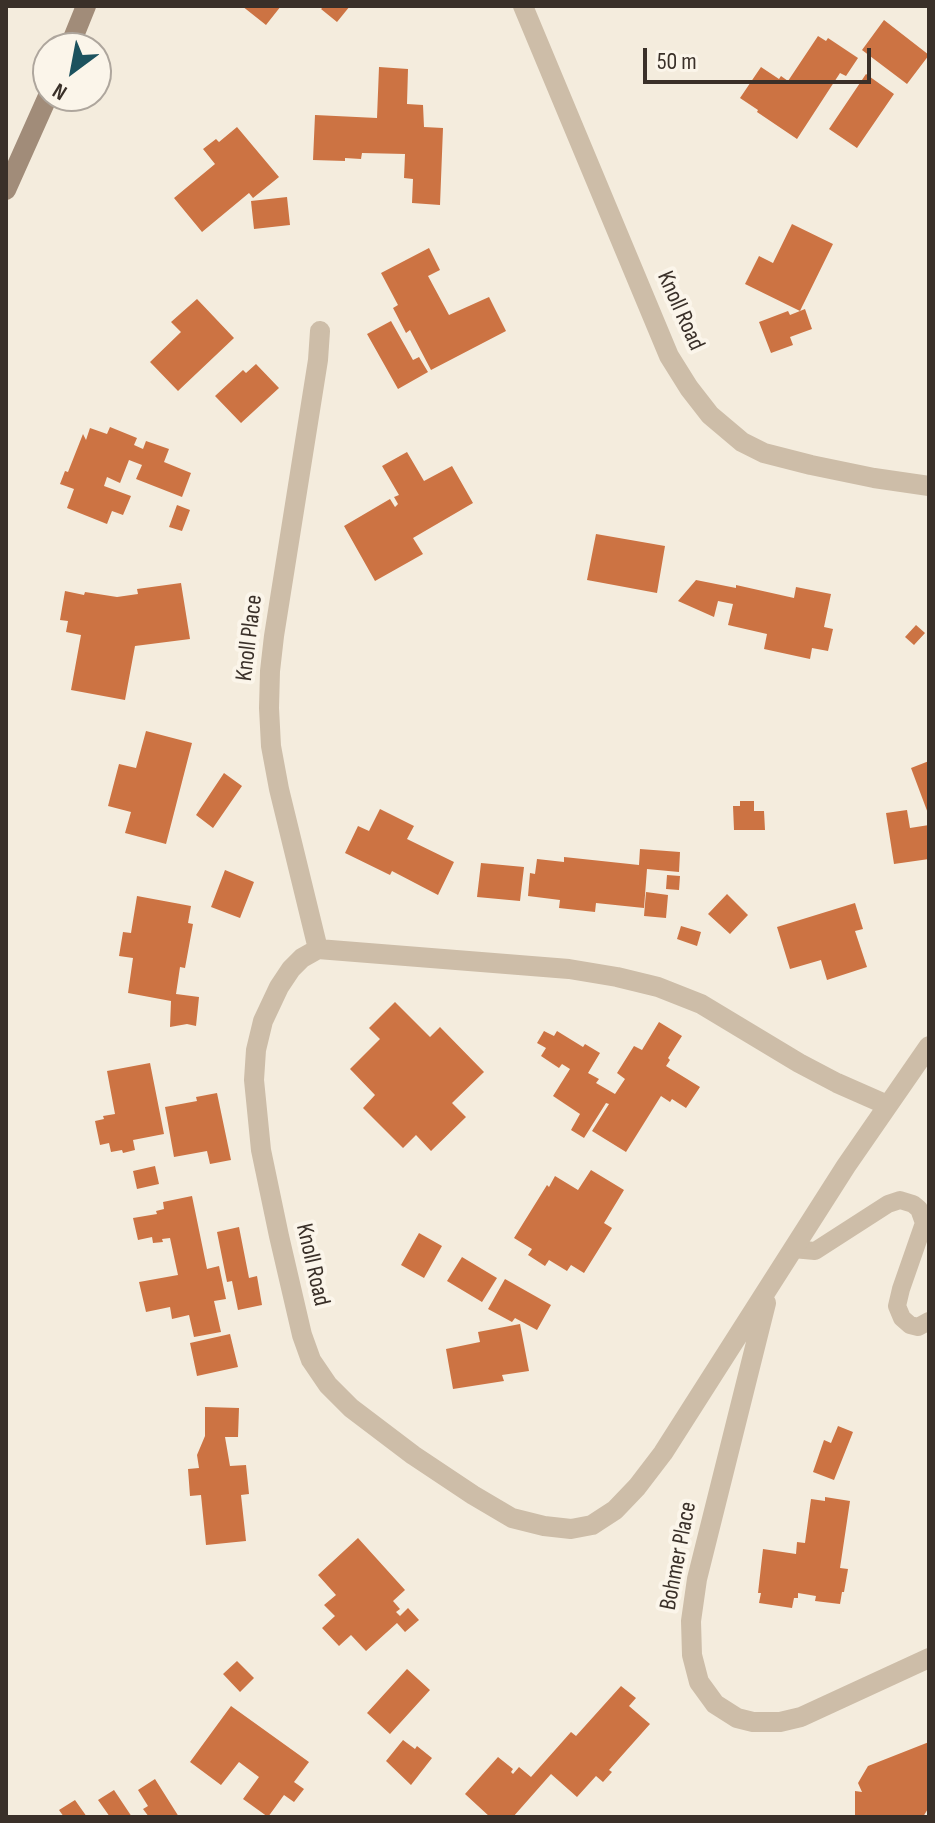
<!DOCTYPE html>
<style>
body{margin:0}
#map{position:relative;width:935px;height:1823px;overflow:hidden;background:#f4ecdd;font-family:"Sofia Sans Condensed",sans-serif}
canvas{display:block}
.frame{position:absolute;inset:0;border:8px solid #3a3029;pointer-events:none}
.north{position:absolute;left:32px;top:32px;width:80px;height:80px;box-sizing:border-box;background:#fbf5ea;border:2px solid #aea69d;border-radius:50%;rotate:212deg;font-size:22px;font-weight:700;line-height:32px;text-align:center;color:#3a3029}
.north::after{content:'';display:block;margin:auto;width:28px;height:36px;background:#1c525e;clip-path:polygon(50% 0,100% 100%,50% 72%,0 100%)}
.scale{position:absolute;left:643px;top:48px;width:228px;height:36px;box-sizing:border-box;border:4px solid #3a3029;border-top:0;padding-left:10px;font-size:24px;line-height:28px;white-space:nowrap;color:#3a3029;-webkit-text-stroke:6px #fbf5ea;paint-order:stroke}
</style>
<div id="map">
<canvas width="935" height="1823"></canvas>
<div class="frame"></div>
<div class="north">N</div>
<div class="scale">50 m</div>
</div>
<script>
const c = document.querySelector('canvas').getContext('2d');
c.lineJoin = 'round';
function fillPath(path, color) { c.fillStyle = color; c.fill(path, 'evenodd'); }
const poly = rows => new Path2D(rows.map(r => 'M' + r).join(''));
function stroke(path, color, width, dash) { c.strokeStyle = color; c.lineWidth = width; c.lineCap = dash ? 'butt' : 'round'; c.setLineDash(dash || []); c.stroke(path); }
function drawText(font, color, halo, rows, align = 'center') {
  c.font = font + ' "Sofia Sans Condensed",sans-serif'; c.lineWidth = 8; c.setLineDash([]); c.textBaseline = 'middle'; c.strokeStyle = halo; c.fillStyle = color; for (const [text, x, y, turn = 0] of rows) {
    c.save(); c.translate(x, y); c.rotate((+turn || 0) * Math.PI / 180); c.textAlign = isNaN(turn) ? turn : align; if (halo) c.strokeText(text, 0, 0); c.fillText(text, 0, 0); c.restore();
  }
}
const building = poly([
 [242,6,281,6,266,25],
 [324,6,350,6,337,22,321,9],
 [884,20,929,55,907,84,862,50],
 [818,36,826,41,828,38,858,58,846,76,840,73,797,139,757,112,758,110,740,98,761,67,779,79,781,76,788,81],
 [379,67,408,69,407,104,423,105,424,127,443,128,440,205,412,203,413,179,404,178,405,154,362,153,361,159,345,158,345,161,313,160,315,115,377,118],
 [866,74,894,94,857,148,829,129],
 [237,127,279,177,253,198,249,193,202,232,174,198,215,164,203,149,216,139,219,142],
 [287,197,290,225,254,229,251,201],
 [792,224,833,244,800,311,745,284,759,256,773,263],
 [429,248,440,270,428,276,449,315,489,297,506,331,431,370,410,330,406,333,393,308,398,305,381,273],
 [197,299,234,338,178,391,150,362,181,332,171,322],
 [805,309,812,329,790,337,793,345,771,353,759,322,788,311,790,315],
 [391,321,413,360,419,357,428,372,398,389,367,334],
 [256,364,279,388,241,423,215,396,243,370,246,373],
 [110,427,137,438,134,445,143,449,146,441,169,449,164,462,191,473,182,497,136,479,142,465,129,460,120,483,107,477,104,486,131,496,123,515,112,511,107,524,67,508,74,489,60,484,65,471,68,472,83,434,86,440,90,428,107,434],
 [407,452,424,481,452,466,473,503,413,538,423,554,375,581,344,526,390,499,395,507,398,504,394,497,399,495,382,466],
 [177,505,190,510,182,531,169,527],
 [596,534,665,546,657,593,587,580],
 [696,580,736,588,736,585,794,598,796,587,831,594,824,627,833,629,828,651,812,648,810,659,764,649,767,634,728,625,733,604,718,601,714,617,678,601],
 [181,583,190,639,135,646,125,700,71,690,81,635,66,632,68,621,60,620,65,591,84,595,85,592,117,597,138,594,137,589],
 [916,625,925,633,914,645,905,637],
 [146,731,192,743,166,844,125,833,131,812,108,806,119,764,136,768],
 [929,761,929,816,911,768],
 [224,773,242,786,213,828,196,815],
 [740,801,754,801,754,811,764,811,765,830,734,830,733,806,740,806],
 [380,809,414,826,407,839,454,862,438,895,392,871,390,875,345,853,358,826,369,831],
 [907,810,910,828,929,825,929,859,894,864,886,813],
 [640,849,680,852,679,872,647,869,644,908,596,903,595,912,559,908,560,900,528,896,530,873,535,874,537,859,564,862,564,857,639,865],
 [481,863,524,867,520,901,477,897],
 [225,870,254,882,240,918,211,907],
 [667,875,680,876,679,890,666,889],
 [646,892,668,895,666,918,644,916],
 [727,894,748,915,730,934,708,914],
 [137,896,191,906,188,923,193,924,185,968,180,967,176,994,199,997,196,1026,187,1024,170,1027,171,1001,128,993,133,958,119,956,123,932,131,933],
 [855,903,863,929,855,931,867,967,827,980,821,960,790,969,777,927],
 [681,926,701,932,697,946,677,939],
 [395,1002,430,1037,440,1027,484,1072,452,1103,466,1117,431,1151,416,1135,403,1148,363,1108,375,1095,350,1069,380,1039,369,1028],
 [659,1022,682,1036,668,1058,670,1060,666,1066,700,1087,686,1108,672,1099,670,1102,661,1096,626,1152,592,1131,609,1104,606,1103,584,1138,571,1130,580,1114,553,1096,570,1069,562,1064,559,1068,541,1056,546,1048,537,1043,544,1031,554,1036,557,1031,583,1047,585,1044,600,1053,588,1073,599,1079,596,1083,615,1094,625,1079,617,1073,634,1046,642,1050],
 [150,1063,164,1134,133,1140,135,1150,123,1153,122,1150,111,1152,109,1143,100,1145,95,1121,104,1119,103,1116,115,1114,107,1071],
 [217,1093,231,1160,210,1164,207,1151,174,1157,165,1107,197,1101,196,1097],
 [155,1166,159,1184,137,1189,133,1171],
 [591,1170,624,1190,604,1223,612,1228,584,1273,571,1265,567,1271,549,1260,545,1266,528,1255,532,1249,514,1238,547,1185,549,1187,555,1176,578,1190],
 [192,1196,207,1269,219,1266,226,1299,214,1301,221,1332,194,1337,189,1315,172,1319,170,1307,146,1312,139,1282,178,1275,170,1238,162,1239,163,1242,153,1243,152,1237,138,1240,133,1218,157,1214,156,1211,164,1209,163,1202],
 [239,1227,249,1278,257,1276,262,1305,238,1310,232,1281,227,1282,217,1232],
 [419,1233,442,1246,424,1278,401,1265],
 [462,1257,497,1278,482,1302,447,1281],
 [505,1279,551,1305,537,1330,515,1318,512,1322,488,1309],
 [520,1324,529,1371,502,1375,504,1381,453,1389,446,1349,480,1342,478,1332],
 [230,1334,238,1367,197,1376,190,1343],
 [205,1407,239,1408,238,1437,225,1437,230,1466,246,1465,249,1494,241,1495,246,1541,206,1545,201,1495,190,1496,188,1469,199,1468,197,1455,205,1436],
 [838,1426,853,1432,834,1480,813,1472,824,1440,831,1443],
 [825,1497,850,1501,840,1568,848,1569,844,1592,842,1592,840,1604,815,1601,816,1596,798,1593,798,1598,794,1598,792,1608,759,1603,761,1593,758,1593,763,1549,796,1554,797,1542,805,1543,811,1499,825,1501],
 [358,1538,405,1590,393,1601,400,1609,396,1612,400,1616,408,1608,419,1620,405,1632,397,1623,366,1651,351,1635,339,1646,322,1628,335,1616,324,1605,336,1595,318,1575],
 [237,1661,254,1678,240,1692,223,1674],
 [407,1669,430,1690,390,1734,367,1713],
 [621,1686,636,1698,629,1706,650,1724,609,1770,612,1772,603,1782,596,1776,577,1797,551,1774,513,1817,490,1817,465,1794,498,1757,513,1769,511,1772,513,1774,519,1767,531,1777,571,1732,576,1736],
 [231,1706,309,1762,294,1782,304,1789,294,1802,284,1795,268,1817,243,1799,259,1777,239,1762,221,1785,190,1762],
 [403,1740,415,1749,417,1746,432,1758,411,1785,386,1761],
 [929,1742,929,1807,923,1817,855,1817,855,1791,862,1792,858,1783,868,1766],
 [155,1779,179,1817,149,1817,143,1809,148,1806,138,1790],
 [114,1790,132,1817,110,1817,98,1800],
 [75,1800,87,1817,64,1817,59,1810]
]);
const lane = poly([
 [793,1249,815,1251,888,1204,900,1200,913,1204,919,1209,924,1223,901,1289,897,1306,902,1318,910,1325,918,1327,929,1321]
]);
const street = poly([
 [523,6,669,356,689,388,710,415,742,442,764,453,811,465,874,478,929,486],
 [318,949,279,789,271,746,269,708,270,671,274,636,318,360,320,331],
 [887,1105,837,1083,799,1063,701,1004,658,987,617,977,569,969,318,949,302,958,291,969,279,987,263,1021,256,1050,254,1080,261,1150,279,1236,302,1335,311,1360,328,1385,351,1408,413,1455,473,1495,512,1518,544,1526,571,1529,592,1525,615,1510,637,1487,663,1453,846,1166,929,1046],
 [766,1303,697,1579,691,1621,692,1655,699,1682,715,1704,737,1718,753,1722,780,1722,801,1717,929,1658]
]);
const secondary = poly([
 [69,48,86,6],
 [6,190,48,96]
]);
const streetNames = [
 ["Knoll Road",680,311,66],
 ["Knoll Place",250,638,-83],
 ["Knoll Road",312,1265,77],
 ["Bohmer Place",679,1556,-79]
];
fillPath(building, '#cc7343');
stroke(lane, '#cdbda8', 18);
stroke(street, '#cdbda8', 20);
stroke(secondary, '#a18c79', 20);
drawText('24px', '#3a3029', '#fbf5ea', streetNames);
</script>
